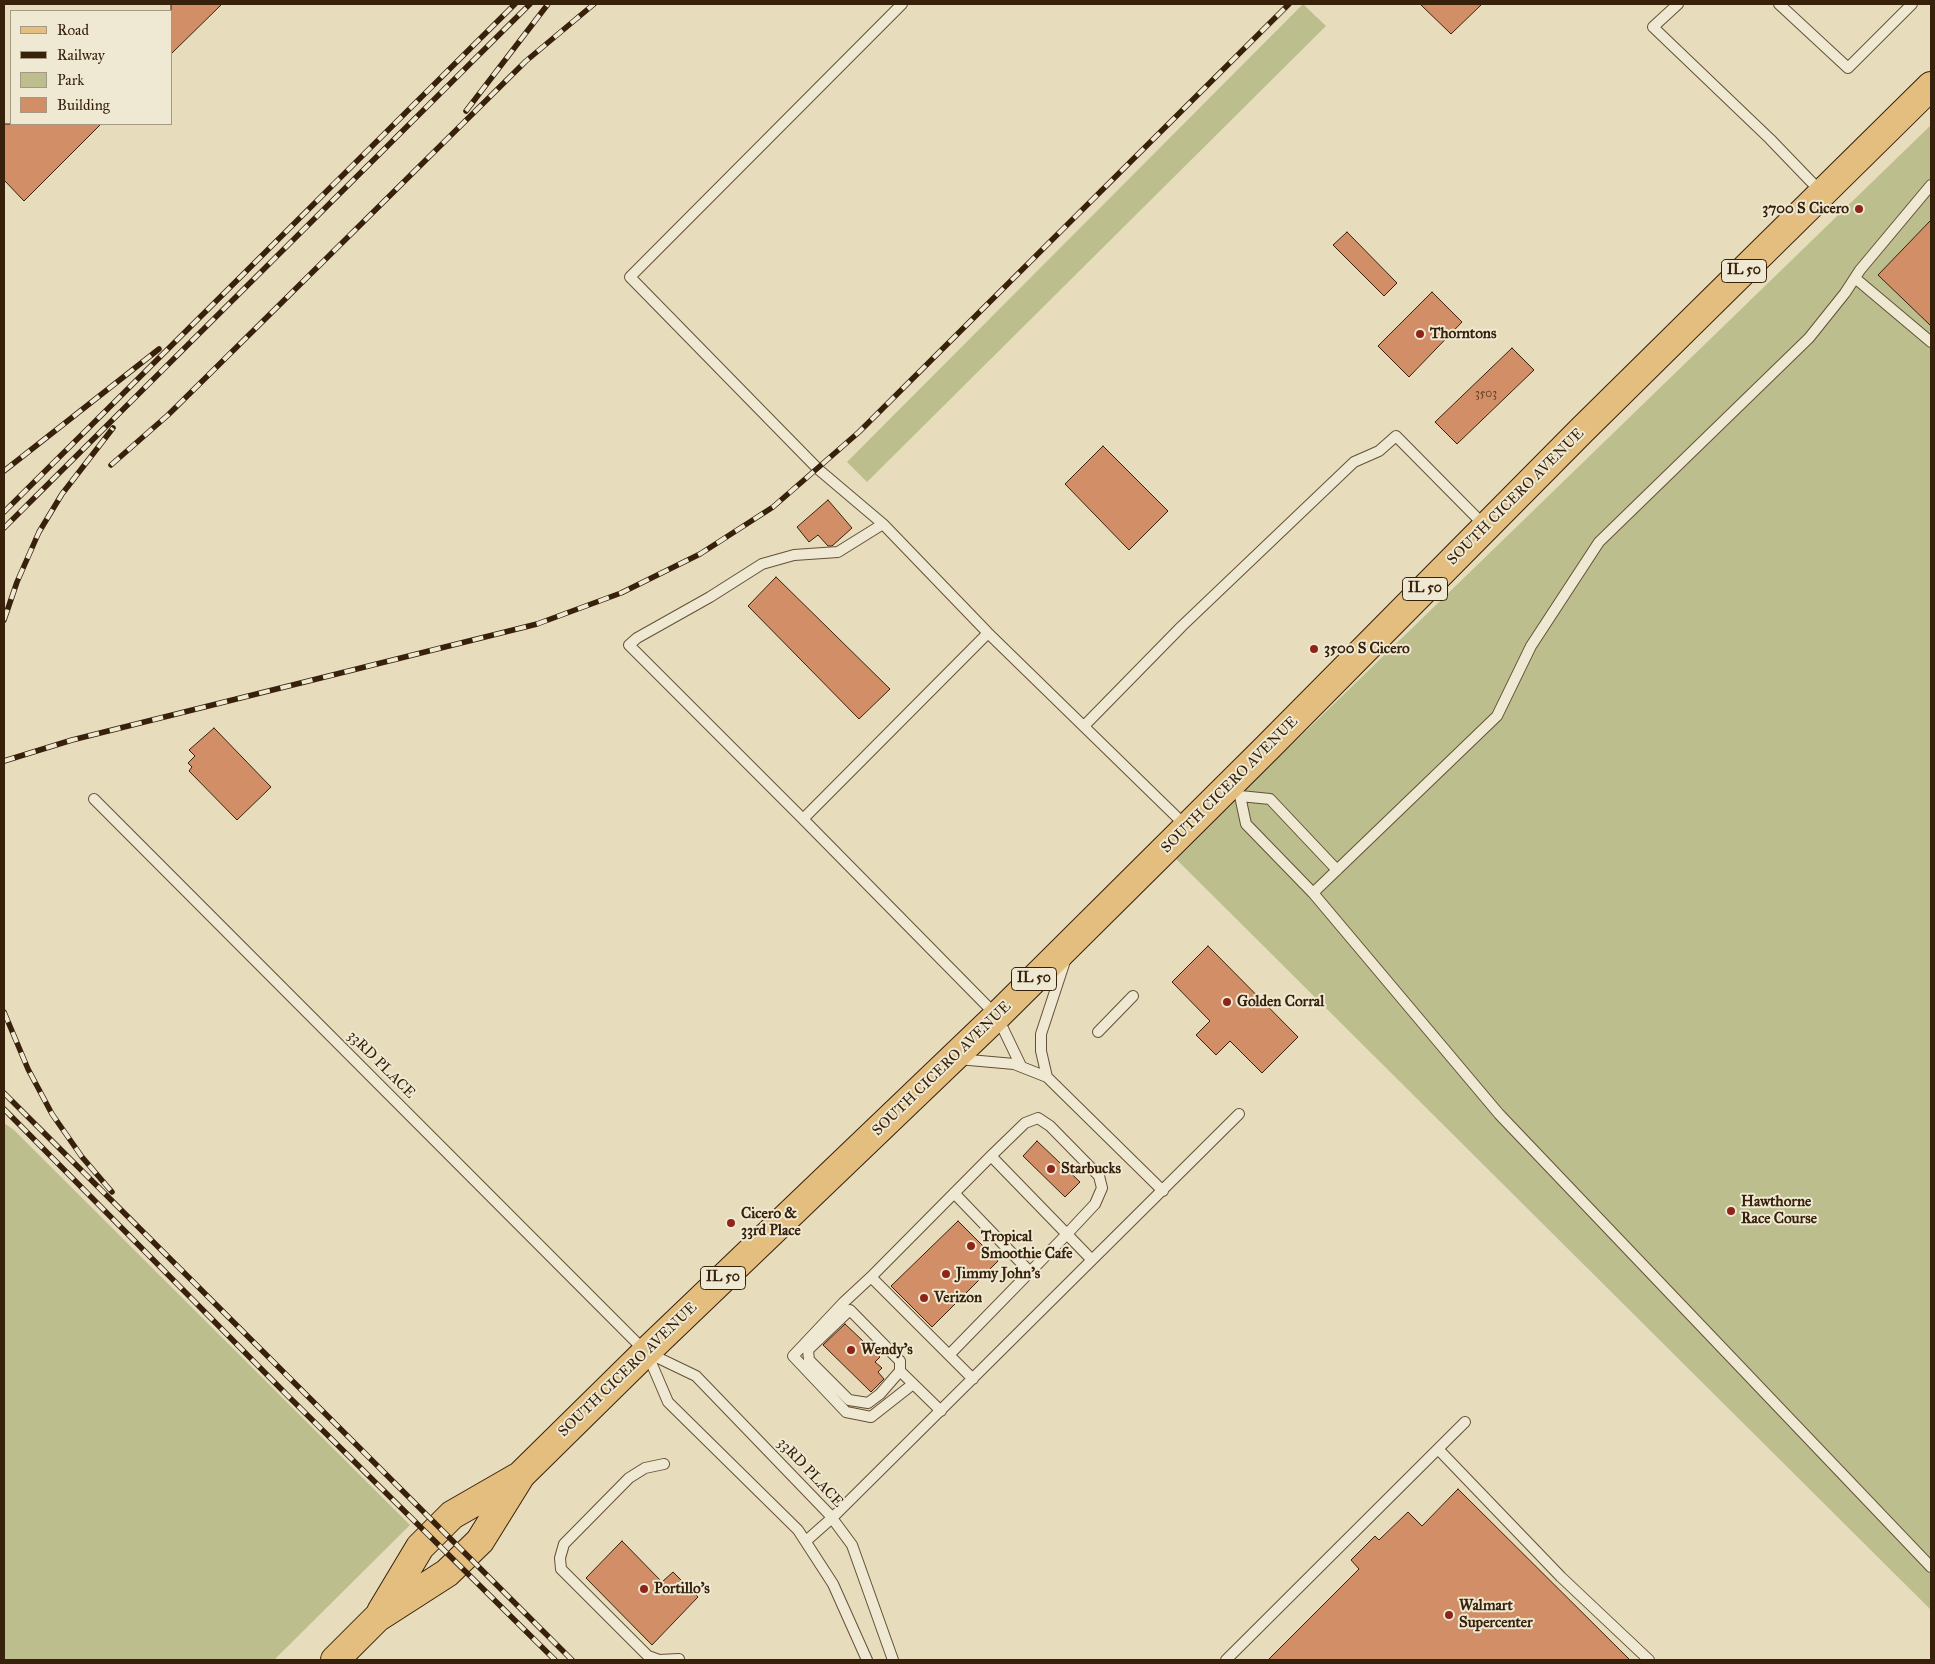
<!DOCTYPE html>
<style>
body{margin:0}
#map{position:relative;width:1935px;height:1664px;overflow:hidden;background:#e7ddbc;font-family:"IM FELL Great Primer",serif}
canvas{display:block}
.frame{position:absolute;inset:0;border:5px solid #38210b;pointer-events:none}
.legend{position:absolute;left:10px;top:10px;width:162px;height:115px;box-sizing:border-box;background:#efe9d3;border:1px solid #a69983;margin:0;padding:6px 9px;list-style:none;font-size:15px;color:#38210b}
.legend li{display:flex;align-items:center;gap:10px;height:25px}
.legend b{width:25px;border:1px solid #a69983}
</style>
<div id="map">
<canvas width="1935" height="1664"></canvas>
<div class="frame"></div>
<ul class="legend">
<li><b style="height:6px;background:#e4be7e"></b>Road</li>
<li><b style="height:6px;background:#38210b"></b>Railway</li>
<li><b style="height:14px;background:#bcbf8d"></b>Park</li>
<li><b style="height:14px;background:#d28f67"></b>Building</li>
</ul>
</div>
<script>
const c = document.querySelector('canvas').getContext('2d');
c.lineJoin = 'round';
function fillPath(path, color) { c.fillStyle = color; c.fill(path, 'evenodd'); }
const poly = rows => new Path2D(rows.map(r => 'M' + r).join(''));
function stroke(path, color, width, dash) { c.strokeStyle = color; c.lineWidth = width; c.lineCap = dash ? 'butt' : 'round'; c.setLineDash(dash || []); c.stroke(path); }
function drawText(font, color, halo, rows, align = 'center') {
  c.font = font + ' "IM FELL Great Primer",serif'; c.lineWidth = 4; c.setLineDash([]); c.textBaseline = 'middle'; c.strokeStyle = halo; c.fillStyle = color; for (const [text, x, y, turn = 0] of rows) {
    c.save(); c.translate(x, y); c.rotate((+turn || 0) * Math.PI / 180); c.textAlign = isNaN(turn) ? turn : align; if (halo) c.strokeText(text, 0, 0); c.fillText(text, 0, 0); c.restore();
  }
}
const green = poly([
 [1303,4,1326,26,867,482,847,462],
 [1931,125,1931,1610,1175,858],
 [4,1123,14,1130,410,1525,274,1660,4,1660]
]);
const building = poly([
 [171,4,222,4,171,54,171,4],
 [1420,4,1482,4,1451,34,1420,4],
 [4,124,101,124,24,201,4,180,4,124],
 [1931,220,1931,326,1878,275,1931,220],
 [1347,232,1397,283,1384,296,1333,245,1347,232],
 [1432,292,1462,322,1409,377,1378,346,1432,292],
 [1512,348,1534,370,1457,444,1435,422,1512,348],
 [1103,446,1168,511,1129,550,1065,484,1103,446],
 [828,500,852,528,832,546,828,546,818,535,809,542,797,527,828,500],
 [776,577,890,689,859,719,748,606,776,577],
 [214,728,271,787,237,820,189,771,192,767,188,763,195,756,189,750,214,728],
 [1208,946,1298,1037,1262,1073,1230,1041,1216,1055,1196,1035,1210,1021,1172,982,1208,946],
 [1037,1141,1080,1182,1065,1197,1023,1156,1037,1141],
 [958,1221,998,1261,932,1327,891,1286,958,1221],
 [845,1324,880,1357,875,1362,882,1368,878,1372,884,1379,871,1392,823,1345,845,1324],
 [1458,1489,1630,1660,1268,1660,1359,1569,1351,1560,1375,1536,1379,1540,1408,1512,1422,1526,1458,1489],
 [622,1541,662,1582,673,1572,698,1597,652,1645,586,1578,622,1541]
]);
const lane = poly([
 [902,4,630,277,818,469,883,524,988,633,1187,827],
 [1678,4,1653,27,1770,139,1822,193],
 [1779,4,1848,68,1912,4],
 [1855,278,1931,342],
 [883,524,838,552,794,555,762,564,710,597,637,638,629,645,803,819,988,633],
 [1084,726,1182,626,1354,462,1379,451,1396,436,1485,526],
 [1230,786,1240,796,1246,824,1313,893,1499,1114,1931,1567],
 [1240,796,1270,799,1337,870],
 [94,799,646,1352,696,1376,829,1514,852,1545,893,1660],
 [803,819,997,1016,1021,1066],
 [1313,893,1497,716,1531,646,1599,542,1809,338,1845,293,1860,270,1931,185],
 [1098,1032,1133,996],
 [958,1059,1014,1064,1047,1077,1163,1191],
 [1047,1077,1041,1051,1041,1034,1066,958],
 [991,1156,1092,1260],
 [954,1193,1030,1272],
 [871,1277,973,1379],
 [647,1353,668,1402,798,1530,833,1584,867,1660],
 [900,1371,880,1394,868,1403,849,1400,809,1360,808,1350,850,1310,900,1361,900,1371,941,1411],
 [913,1384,871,1417,846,1412,793,1356,843,1303,871,1277,991,1156,1025,1123,1038,1118,1050,1126,1099,1176,1102,1188,1095,1204,1066,1235,949,1355],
 [1438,1449,1561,1577,1649,1660],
 [664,1464,645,1468,629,1478,564,1544,560,1558,561,1569,648,1656,659,1660,679,1659],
 [806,1541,832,1518,1239,1114],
 [1226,1660,1465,1422]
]);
const primary = poly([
 [381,1612,420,1547,452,1515,518,1477],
 [335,1660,377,1618,447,1573,480,1541,521,1475,646,1352,997,1016,1267,748,1582,430,1931,86]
]);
const rail = poly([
 [466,111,548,4],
 [111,465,168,415,526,61,594,4],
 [4,471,159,349],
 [4,512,515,4],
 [4,528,530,4],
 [4,620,17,582,39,532,62,494,113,428],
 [4,761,72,740,537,624,621,593,700,554,773,507,859,432,1289,4],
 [4,1012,28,1069,52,1114,82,1157,112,1192],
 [4,1093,572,1660],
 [4,1109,289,1397,555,1660]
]);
const markers = [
 [1859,209,5,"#8f2418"],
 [1420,334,5,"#8f2418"],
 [1314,649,5,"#8f2418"],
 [1227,1002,5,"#8f2418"],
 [1051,1169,5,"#8f2418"],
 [1731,1211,5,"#8f2418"],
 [731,1223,5,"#8f2418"],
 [971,1246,5,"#8f2418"],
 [946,1274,5,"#8f2418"],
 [924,1298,5,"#8f2418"],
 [851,1350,5,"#8f2418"],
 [644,1589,5,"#8f2418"],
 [1449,1615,5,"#8f2418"]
];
const numberNames = [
 ["3503",1486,394]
];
const shields = [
 [1744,271,45],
 [1425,589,45],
 [1034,979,45],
 [723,1278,45]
];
const shieldNames = [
 ["IL 50",1744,271],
 ["IL 50",1425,589],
 ["IL 50",1034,979],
 ["IL 50",723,1278]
];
const poiNames = [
 ["3700 S Cicero",1849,209,"right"],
 ["Thorntons",1430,334],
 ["3500 S Cicero",1324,649],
 ["Golden Corral",1237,1002],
 ["Starbucks",1061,1169],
 ["Hawthorne",1741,1202],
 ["Race Course",1741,1219],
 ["Cicero &",741,1214],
 ["33rd Place",741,1231],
 ["Tropical",981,1237],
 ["Smoothie Cafe",981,1254],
 ["Jimmy John's",956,1274],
 ["Verizon",934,1298],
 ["Wendy's",861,1350],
 ["Portillo's",654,1589],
 ["Walmart",1459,1606],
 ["Supercenter",1459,1623]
];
const streetNames = [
 ["SOUTH CICERO AVENUE",1516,497,-45],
 ["SOUTH CICERO AVENUE",1230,785,-45],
 ["33RD PLACE",381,1065,45],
 ["SOUTH CICERO AVENUE",942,1069,-44],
 ["SOUTH CICERO AVENUE",628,1370,-44],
 ["33RD PLACE",810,1473,47]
];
fillPath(green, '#bcbf8d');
fillPath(building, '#d28f67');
stroke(building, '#38210b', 1);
stroke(lane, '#645037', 12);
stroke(primary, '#38210b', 30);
stroke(lane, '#efe9d3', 10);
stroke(primary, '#e4be7e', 28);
stroke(rail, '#38210b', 5.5);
stroke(rail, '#efe9d3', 4, [11]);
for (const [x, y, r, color] of markers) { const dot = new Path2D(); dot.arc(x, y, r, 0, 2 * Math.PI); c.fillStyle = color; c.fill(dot); stroke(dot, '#efe9d3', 2); }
drawText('12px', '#5e3c22', null, numberNames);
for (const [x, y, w] of shields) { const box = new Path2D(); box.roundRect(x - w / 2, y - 11.5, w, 23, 4); c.fillStyle = '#efe9d3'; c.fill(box); stroke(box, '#38210b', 1); }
drawText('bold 14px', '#38210b', null, shieldNames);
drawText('bold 15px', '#38210b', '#efe9d3', poiNames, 'left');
drawText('15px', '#38210b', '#efe9d3', streetNames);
</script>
